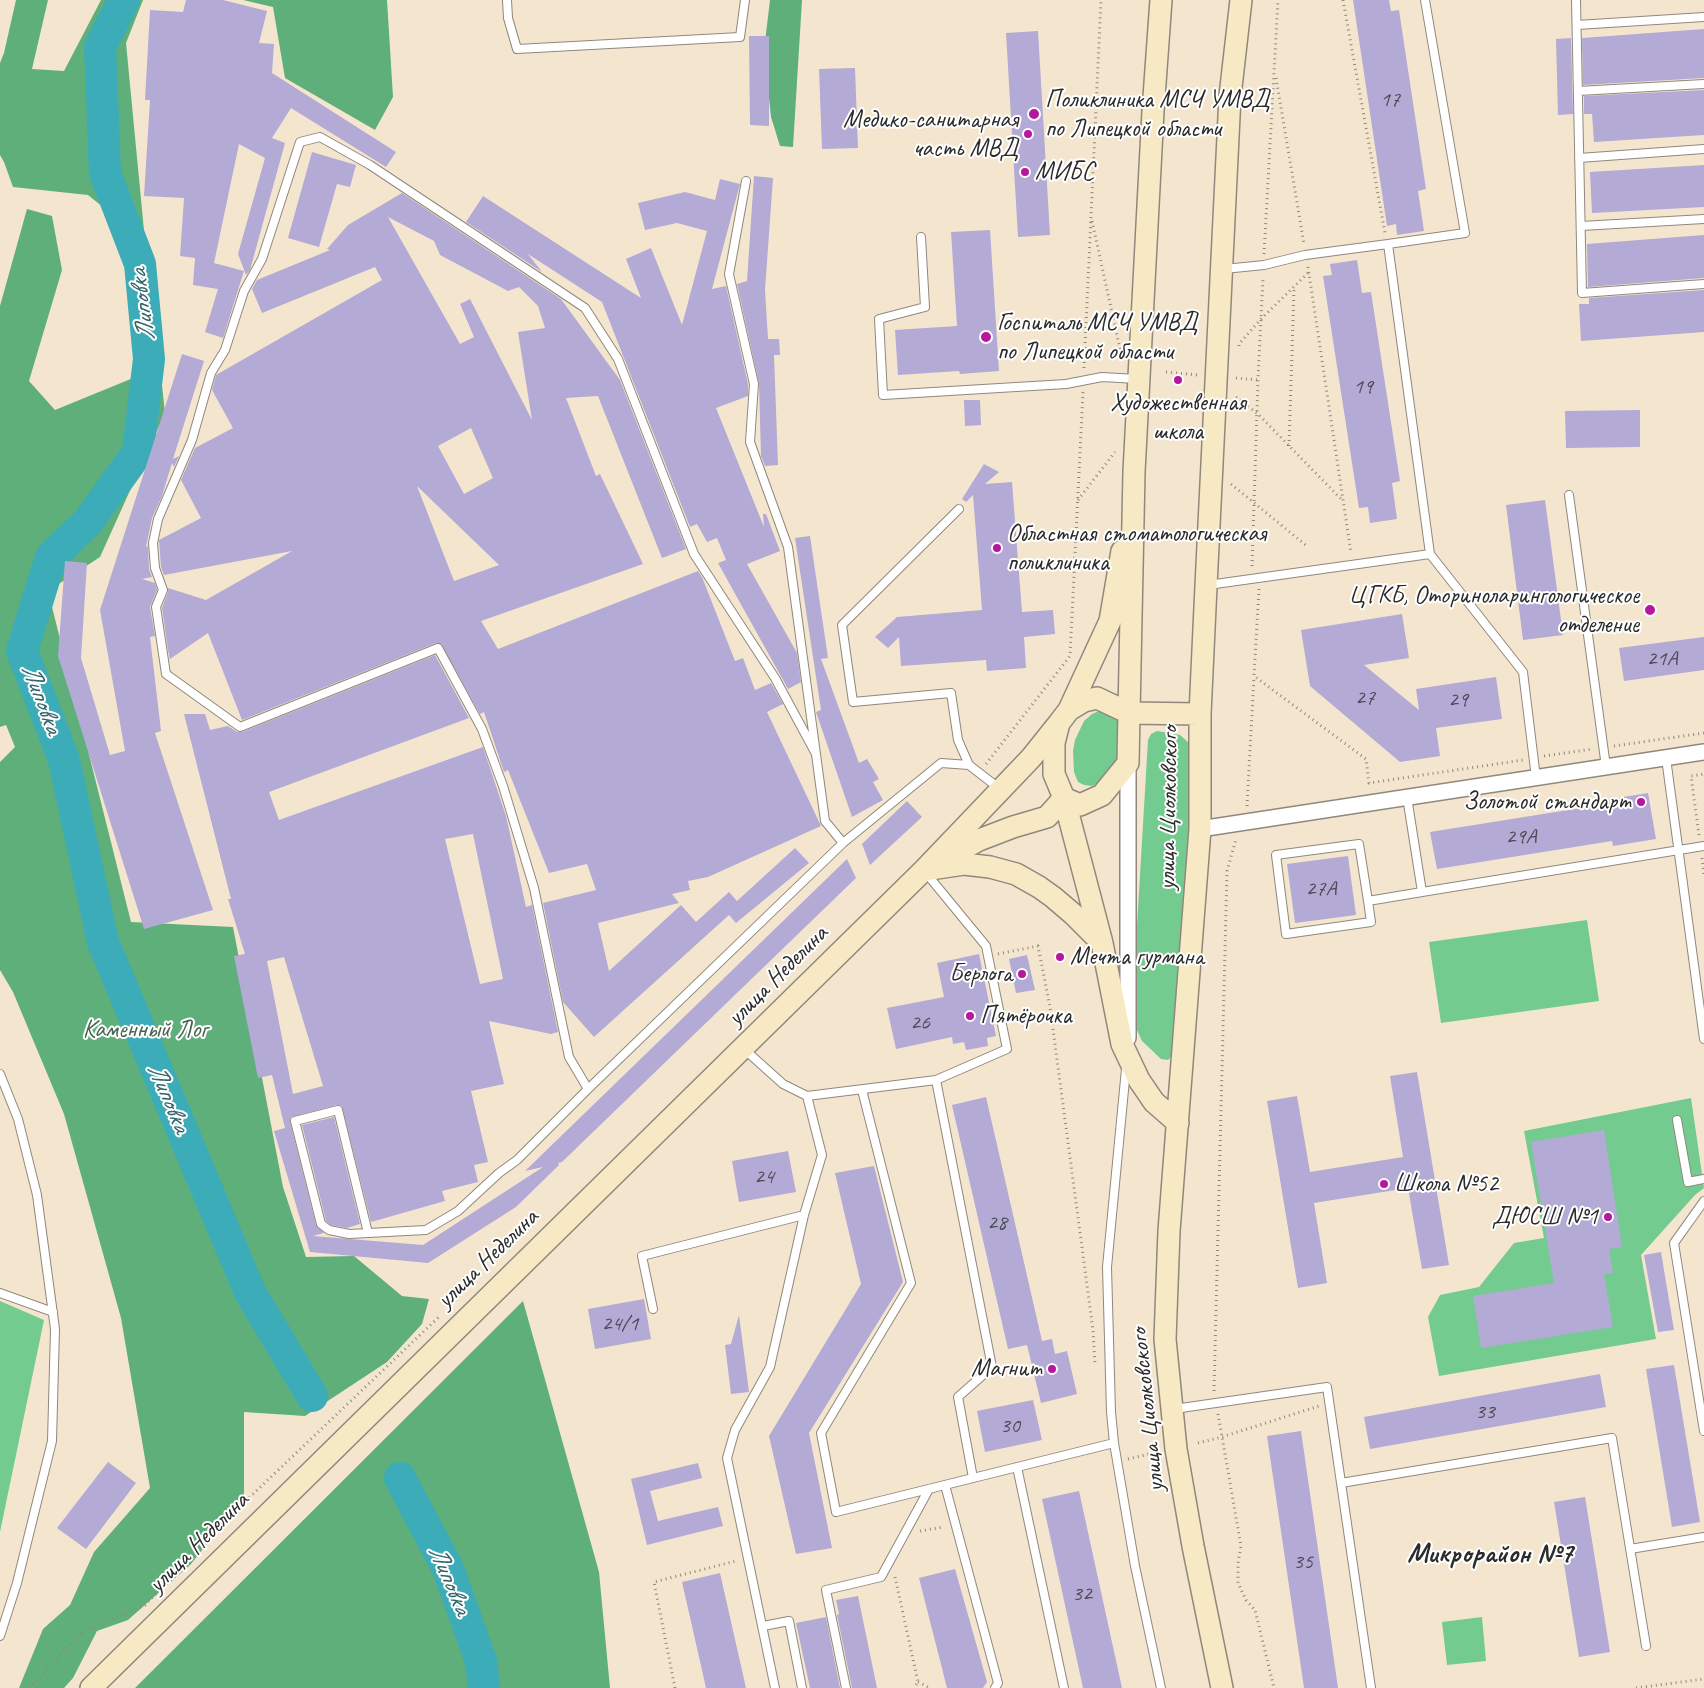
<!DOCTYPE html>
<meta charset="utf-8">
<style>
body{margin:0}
canvas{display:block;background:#f4e6ce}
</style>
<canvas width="1704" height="1688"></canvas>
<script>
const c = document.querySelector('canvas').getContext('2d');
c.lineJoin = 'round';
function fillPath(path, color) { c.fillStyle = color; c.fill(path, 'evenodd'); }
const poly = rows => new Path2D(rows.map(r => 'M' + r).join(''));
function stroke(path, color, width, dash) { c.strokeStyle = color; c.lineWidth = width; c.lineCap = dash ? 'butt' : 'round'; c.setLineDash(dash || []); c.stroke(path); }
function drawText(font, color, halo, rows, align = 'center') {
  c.font = font + ' Caveat,sans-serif'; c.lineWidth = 4; c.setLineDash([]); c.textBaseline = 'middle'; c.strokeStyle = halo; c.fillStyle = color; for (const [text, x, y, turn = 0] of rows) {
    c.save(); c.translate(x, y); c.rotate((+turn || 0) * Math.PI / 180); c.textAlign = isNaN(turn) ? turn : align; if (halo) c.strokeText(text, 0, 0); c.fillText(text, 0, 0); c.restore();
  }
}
const green = poly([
 [1101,710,1115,715,1119,721,1122,749,1113,771,1106,779,1092,786,1084,785,1078,782,1074,772,1073,751,1075,740,1084,721,1092,714],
 [1157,731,1180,735,1188,742,1193,758,1175,1046,1173,1055,1168,1060,1161,1059,1142,1041,1137,1030,1132,1010,1148,740,1151,734],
 [1587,920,1599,1001,1441,1023,1429,942],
 [1691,1098,1704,1188,1695,1195,1641,1255,1656,1339,1439,1376,1428,1317,1440,1295,1479,1287,1514,1243,1544,1238,1524,1131],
 [0,1301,44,1320,0,1532],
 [1482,1617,1486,1661,1447,1665,1442,1622]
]);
const forest = poly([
 [16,0,48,0,32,69,64,71,101,0,143,0,126,43,145,241,88,195,13,187,4,162,0,155,0,63,4,53],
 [243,0,387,0,393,97,375,130,285,78,273,7],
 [770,0,802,0,793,147,780,146,771,117,764,50],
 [27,209,52,216,62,270,29,381,55,410,160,367,165,413,100,557,48,591,131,922,233,927,283,1187,306,1257,354,1256,402,1296,429,1299,422,1324,387,1362,305,1416,244,1412,244,1497,191,1564,128,1620,97,1631,73,1678,64,1688,19,1688,43,1629,70,1605,94,1552,150,1488,121,1318,64,1114,13,992,0,970,0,762,15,747,6,725,0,727,0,306],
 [523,1301,599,1572,610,1688,135,1688]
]);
const river = poly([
 [124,0,100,47,105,173,140,264,149,359,138,452,87,523,51,557,22,651,64,760,103,942,250,1292,312,1396],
 [400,1478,448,1569,481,1661,484,1688]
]);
const building = poly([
 [186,0,223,0,267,11,259,43,274,44,272,73,396,152,386,167,291,108,272,138,285,143,250,270,246,275,238,254,265,158,239,144,214,263,244,271,223,338,205,332,218,289,193,285,195,258,180,256,184,198,144,196,150,100,145,100,150,10,183,12],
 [1353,0,1389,0,1391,11,1399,10,1426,189,1418,191,1424,231,1397,235,1396,224,1387,226],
 [1704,29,1704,78,1583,85,1582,38],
 [1038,31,1050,235,1018,237,1006,33],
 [749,36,769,36,769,126,750,125],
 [1571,38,1573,114,1558,115,1556,39],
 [855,68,858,148,822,149,819,69],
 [1704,90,1704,135,1594,142,1592,114,1584,114,1584,96],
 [312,152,356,165,350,187,337,184,319,247,288,238],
 [1704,165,1704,207,1592,213,1590,172],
 [754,176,773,178,765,290,768,339,779,339,780,355,774,355,778,465,765,466,761,456,759,383,737,284,747,281],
 [720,179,740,184,712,289,726,286,748,384,748,396,716,408,764,527,763,514,766,514,780,551,747,564,797,653,801,682,788,689,718,563,726,560,717,538,707,542,697,524,690,527,602,302,528,254,542,272,466,222,483,196,641,298,626,259,651,248,682,325,707,231,677,223,645,230,638,203,685,192,715,200],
 [402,193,561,299,620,380,686,549,662,558,598,396,566,398,596,476,600,474,643,564,481,621,498,649,698,571,702,577,735,661,743,658,755,690,771,683,783,704,767,712,821,826,708,877,688,881,690,890,672,894,679,903,598,923,609,971,681,905,696,922,729,892,737,901,795,848,809,863,736,923,729,915,594,1037,563,1002,543,903,596,890,587,864,549,873,508,770,504,772,484,712,480,714,441,644,436,643,242,720,208,633,170,659,168,650,162,608,168,592,168,588,206,600,292,551,164,575,161,567,159,540,201,518,181,480,195,448,233,428,212,390,216,375,382,280,375,267,262,313,252,289,257,280,330,250,327,249,348,225],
 [388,217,434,241,440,255,508,291,519,287,538,306,545,328,518,332,532,420,470,299,460,304,474,337,460,344],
 [471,428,493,478,464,494,438,446],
 [417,486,499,565,454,581],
 [990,230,999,371,960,374,959,371,898,375,895,330,957,326,951,232],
 [1704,235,1704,278,1588,287,1587,244],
 [1357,260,1362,293,1371,292,1400,481,1392,483,1397,519,1370,523,1368,507,1359,508,1323,276,1332,275,1330,264],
 [1704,290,1704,332,1581,341,1579,304,1589,304,1589,298],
 [182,354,204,361,173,459,179,456,174,467,172,463,162,496,152,518,146,547,148,546,149,569,152,577,142,579,155,583,157,590,150,607,155,636,150,637,161,731,155,733,213,910,144,929,58,656,65,561,87,563,81,658,110,755,125,751,100,610],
 [964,400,980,400,981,425,965,426],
 [1640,410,1640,447,1566,448,1565,411],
 [984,464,999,472,985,484,1012,482,1022,612,1053,610,1055,634,1024,637,1026,668,987,671,986,660,901,666,899,637,888,648,875,637,897,617,982,610,973,495,966,502,962,499],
 [1545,500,1563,635,1523,640,1506,505],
 [810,536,828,658,821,659,859,763,867,759,879,779,873,782,883,800,852,817,816,712,821,710,795,538],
 [1402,614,1409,658,1364,665,1419,710,1416,689,1496,677,1502,719,1436,728,1440,756,1400,762,1310,686,1301,630],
 [1704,637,1704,670,1624,681,1619,648],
 [435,655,469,718,269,792,279,820,483,747,506,816,526,907,532,905,558,1032,551,1034,489,1021,504,1084,471,1091,488,1162,474,1165,478,1182,442,1191,445,1201,371,1222,342,1106,337,1105,291,1117,290,1122,316,1225,324,1233,313,1236,423,1245,543,1167,525,1171,847,859,856,878,562,1162,558,1163,559,1165,516,1207,428,1263,310,1252,274,1131,285,1128,272,1075,258,1078,234,956,245,954,228,899,231,899,184,714,205,714,210,730,228,726,237,732,242,732],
 [473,834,503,979,480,984,445,839],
 [284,957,323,1086,293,1094,267,961],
 [1648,793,1656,839,1613,846,1612,841,1437,869,1430,832,1606,804,1605,800],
 [907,801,922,817,870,865,862,844],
 [1348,856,1356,915,1295,923,1287,864],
 [979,954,996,1036,987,1038,988,1046,966,1050,964,1042,953,1044,952,1037,896,1049,887,1008,944,997,937,963],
 [1027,955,1035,990,1016,993,1009,959],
 [1417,1072,1449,1265,1422,1269,1408,1188,1314,1203,1327,1283,1298,1288,1267,1101,1297,1096,1310,1172,1403,1157,1390,1076],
 [986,1097,1042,1341,1052,1339,1055,1354,1067,1351,1077,1394,1041,1403,1027,1345,1008,1349,952,1105],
 [334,1117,360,1224,347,1228,331,1225,326,1221,302,1125],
 [1604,1130,1622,1247,1609,1249,1613,1273,1604,1274,1613,1327,1481,1348,1473,1296,1554,1283,1531,1142],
 [788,1151,796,1192,739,1202,732,1161],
 [874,1166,903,1282,809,1433,832,1548,796,1554,769,1436,861,1284,835,1173],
 [1661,1252,1674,1330,1658,1332,1644,1255],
 [644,1299,651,1339,595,1349,588,1309],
 [739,1315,749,1392,731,1394,725,1345,731,1344],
 [1674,1365,1700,1522,1672,1527,1646,1369],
 [1600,1374,1606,1407,1370,1449,1364,1417],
 [1033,1400,1042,1440,985,1452,977,1411],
 [1301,1431,1338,1688,1304,1688,1267,1436],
 [108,1462,136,1483,86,1549,57,1528],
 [698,1463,702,1478,650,1491,658,1521,718,1507,723,1526,647,1545,631,1479],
 [1079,1491,1122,1688,1083,1688,1042,1499],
 [1585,1497,1610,1652,1579,1657,1554,1502],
 [955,1569,987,1682,983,1688,947,1688,919,1578],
 [720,1573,746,1688,706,1688,682,1582],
 [858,1596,877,1688,852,1688,837,1615,839,1614,836,1600],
 [826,1617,840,1688,810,1688,796,1623]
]);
const path = poly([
 [1343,0,1385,233],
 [1276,78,1304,244],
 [1092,221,1120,349],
 [1264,254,1278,0],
 [1308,267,1351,553],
 [1239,346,1239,344,1260,320,1308,273],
 [1084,368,1101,0],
 [1166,372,1198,375],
 [1236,378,1258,380],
 [1236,397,1257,413,1342,500],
 [1289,446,1294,289],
 [1231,484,1308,547],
 [1078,500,1115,452],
 [1252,566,1258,380,1263,278],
 [1259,589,1254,676,1366,759,1369,783,1523,760],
 [1614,746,1704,733],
 [1544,756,1593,749],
 [986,764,1070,656,1083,392],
 [1247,806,1254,677],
 [1699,835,1691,776,1704,774],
 [1702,858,1704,875],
 [998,954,1038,946,1050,1007,1093,1330,1095,1365],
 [1214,1391,1227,871,1236,839],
 [1218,1414,1241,1546,1238,1563,1238,1583,1246,1600,1255,1610,1274,1688],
 [1198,1443,1222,1437,1319,1406],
 [1128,1459,1158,1452],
 [920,1531,943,1527],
 [895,1577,918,1682,914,1688],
 [918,1682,930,1688],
 [29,1688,83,1632,145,1605,251,1496,441,1315],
 [675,1688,654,1582,736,1561],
 [1636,1688,1704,1679]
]);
const lane = poly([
 [507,0,508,18,517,49,740,37,745,0],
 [1425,0,1465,233,1388,244,1430,554],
 [1576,0,1582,293,1704,284],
 [1577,25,1704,17],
 [1578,91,1704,84],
 [1579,158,1704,149],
 [746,181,729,274,754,384,750,442,788,547,825,821,843,843],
 [1581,226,1704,219],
 [921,237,925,307,879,319,883,395,1066,384,1102,377,1137,379],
 [1224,269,1264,265,1305,255,1388,244],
 [1569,495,1606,767],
 [959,509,842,625,853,702,951,693,958,740,969,765,1000,789],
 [1208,585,1430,554,1523,672,1536,778],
 [1666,758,1704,1039],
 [1407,797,1422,892,1704,846],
 [1368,901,1359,844,1276,855,1286,934,1371,922,1368,901,1422,892],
 [744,1049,783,1084,807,1096,822,1155,804,1215,770,1367,735,1430,727,1458,775,1688],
 [1126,1069,1107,1267,1111,1412,1114,1443,1135,1566,1161,1688],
 [0,1074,18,1119,37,1195,55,1329,52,1441,17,1583,0,1636],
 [936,1080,992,1367,958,1397,973,1478],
 [588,1089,569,1057,534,888,503,786,482,729,438,648,240,727,166,674,156,607,163,590,155,568,153,543,158,519,192,440,211,373,225,350,244,291,262,259,300,142,320,137,370,165,585,308,618,359,694,554,775,678,815,752],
 [862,1090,911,1283,821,1433,836,1512,1114,1443],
 [807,1096,936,1080,1007,1049,986,946,926,873],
 [1677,1120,1688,1182,1704,1179],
 [1704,1201,1674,1243,1704,1431],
 [368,1233,338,1110,295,1121,321,1224,329,1230,349,1234,368,1233,426,1230,458,1211,499,1173,517,1160,588,1089,843,843,941,763,969,765],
 [0,1293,53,1312],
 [653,1309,642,1256,804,1215],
 [1174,1409,1327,1387,1371,1688],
 [1017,1467,1064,1688],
 [1341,1483,1612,1438,1646,1646],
 [945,1485,998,1683,995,1688],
 [1630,1549,1704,1537],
 [763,1626,789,1621,802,1688],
 [846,1688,826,1590,881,1577,929,1489]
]);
const street = poly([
 [1200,829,1704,752],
 [1128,1038,1128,763]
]);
const secondary = poly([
 [1161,0,1153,111,1134,472,1129,713,1200,714],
 [1069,710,1110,621,1122,551],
 [1064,798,1080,805,1102,795,1128,763,1129,713,1097,698,1084,701,1069,710,1059,723,1054,743,1054,774,1064,798,1102,943,1122,1044,1139,1080,1154,1102,1178,1123],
 [944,859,979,840,1013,827,1047,817,1064,798],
 [924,870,964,864,990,867,1016,874,1039,887,1053,897,1073,914,1100,941],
 [91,1688,924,870,1031,758,1059,723],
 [1222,1688,1193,1546,1176,1449,1165,1339,1169,1231,1200,829,1200,714,1206,586,1230,96,1241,0]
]);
const markers = [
 [1034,114,6,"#b5179e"],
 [1028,134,5,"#b5179e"],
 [1025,172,5,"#b5179e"],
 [986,337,6,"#b5179e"],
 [1178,380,5,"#b5179e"],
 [997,548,5,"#b5179e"],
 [1650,610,6,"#b5179e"],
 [1641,802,5,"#b5179e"],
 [1060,957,5,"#b5179e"],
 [1022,974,5,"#b5179e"],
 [970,1016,5,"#b5179e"],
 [1384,1184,5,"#b5179e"],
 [1608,1217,5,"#b5179e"],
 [1052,1369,5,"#b5179e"]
];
const numberNames = [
 ["17",1390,100],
 ["19",1363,387],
 ["21А",1662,659],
 ["27",1365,698],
 ["29",1458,700],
 ["29А",1521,837],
 ["27А",1321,889],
 ["26",920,1023],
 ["24",764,1177],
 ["28",997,1223],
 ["24/1",620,1324],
 ["33",1485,1412],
 ["30",1010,1426],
 ["35",1303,1562],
 ["32",1082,1594]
];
const poiNames = [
 ["Поликлиника МСЧ УМВД",1045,100],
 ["по Липецкой области",1045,129],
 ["Медико-санитарная",1018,120,"right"],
 ["часть МВД",1018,149,"right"],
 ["МИБС",1035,172],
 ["Госпиталь МСЧ УМВД",997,323],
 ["по Липецкой области",997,352],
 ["Художественная",1178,403,"center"],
 ["школа",1178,432,"center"],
 ["Областная стоматологическая",1007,534],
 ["поликлиника",1007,563],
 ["ЦГКБ, Оториноларингологическое",1639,596,"right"],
 ["отделение",1639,625,"right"],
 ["Золотой стандарт",1631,802,"right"],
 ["Мечта гурмана",1070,957],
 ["Берлога",1012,974,"right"],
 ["Пятёрочка",980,1016],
 ["Школа №52",1394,1184],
 ["ДЮСШ №1",1598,1217,"right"],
 ["Магнит",1042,1369,"right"]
];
const streetNames = [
 ["улица Циолковского",1169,808,-89],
 ["улица Неделина",778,976,-45],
 ["улица Неделина",488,1259,-44],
 ["улица Циолковского",1148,1410,-96],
 ["улица Неделина",199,1543,-45]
];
const parkNames = [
 ["Каменный Лог",145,1030]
];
const waterNames = [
 ["Липовка",143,305,-97],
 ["Липовка",41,699,69],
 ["Липовка",168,1098,67],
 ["Липовка",449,1580,67]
];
const quarterNames = [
 ["Микрорайон №7",1490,1555]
];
fillPath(green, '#74cb90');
fillPath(forest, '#5faf7a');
stroke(river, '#3cacb8', 32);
fillPath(building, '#b3aad5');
stroke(lane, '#90887c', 10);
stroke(street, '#90887c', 18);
stroke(secondary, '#90887c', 24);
stroke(path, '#90887c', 3, [1, 4]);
stroke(lane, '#fff', 8);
stroke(street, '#fff', 15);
stroke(secondary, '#f6e9c3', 21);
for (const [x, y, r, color] of markers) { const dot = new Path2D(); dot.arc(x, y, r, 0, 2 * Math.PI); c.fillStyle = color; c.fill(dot); stroke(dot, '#fff', 2); }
drawText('22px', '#4d4b56', null, numberNames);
drawText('25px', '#2b2b2b', '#fff', poiNames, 'left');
drawText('25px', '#2b2b2b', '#fff', streetNames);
drawText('25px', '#45634e', '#fff', parkNames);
drawText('italic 26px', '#33656a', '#fff', waterNames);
drawText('bold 28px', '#2b2b2b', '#fff', quarterNames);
</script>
